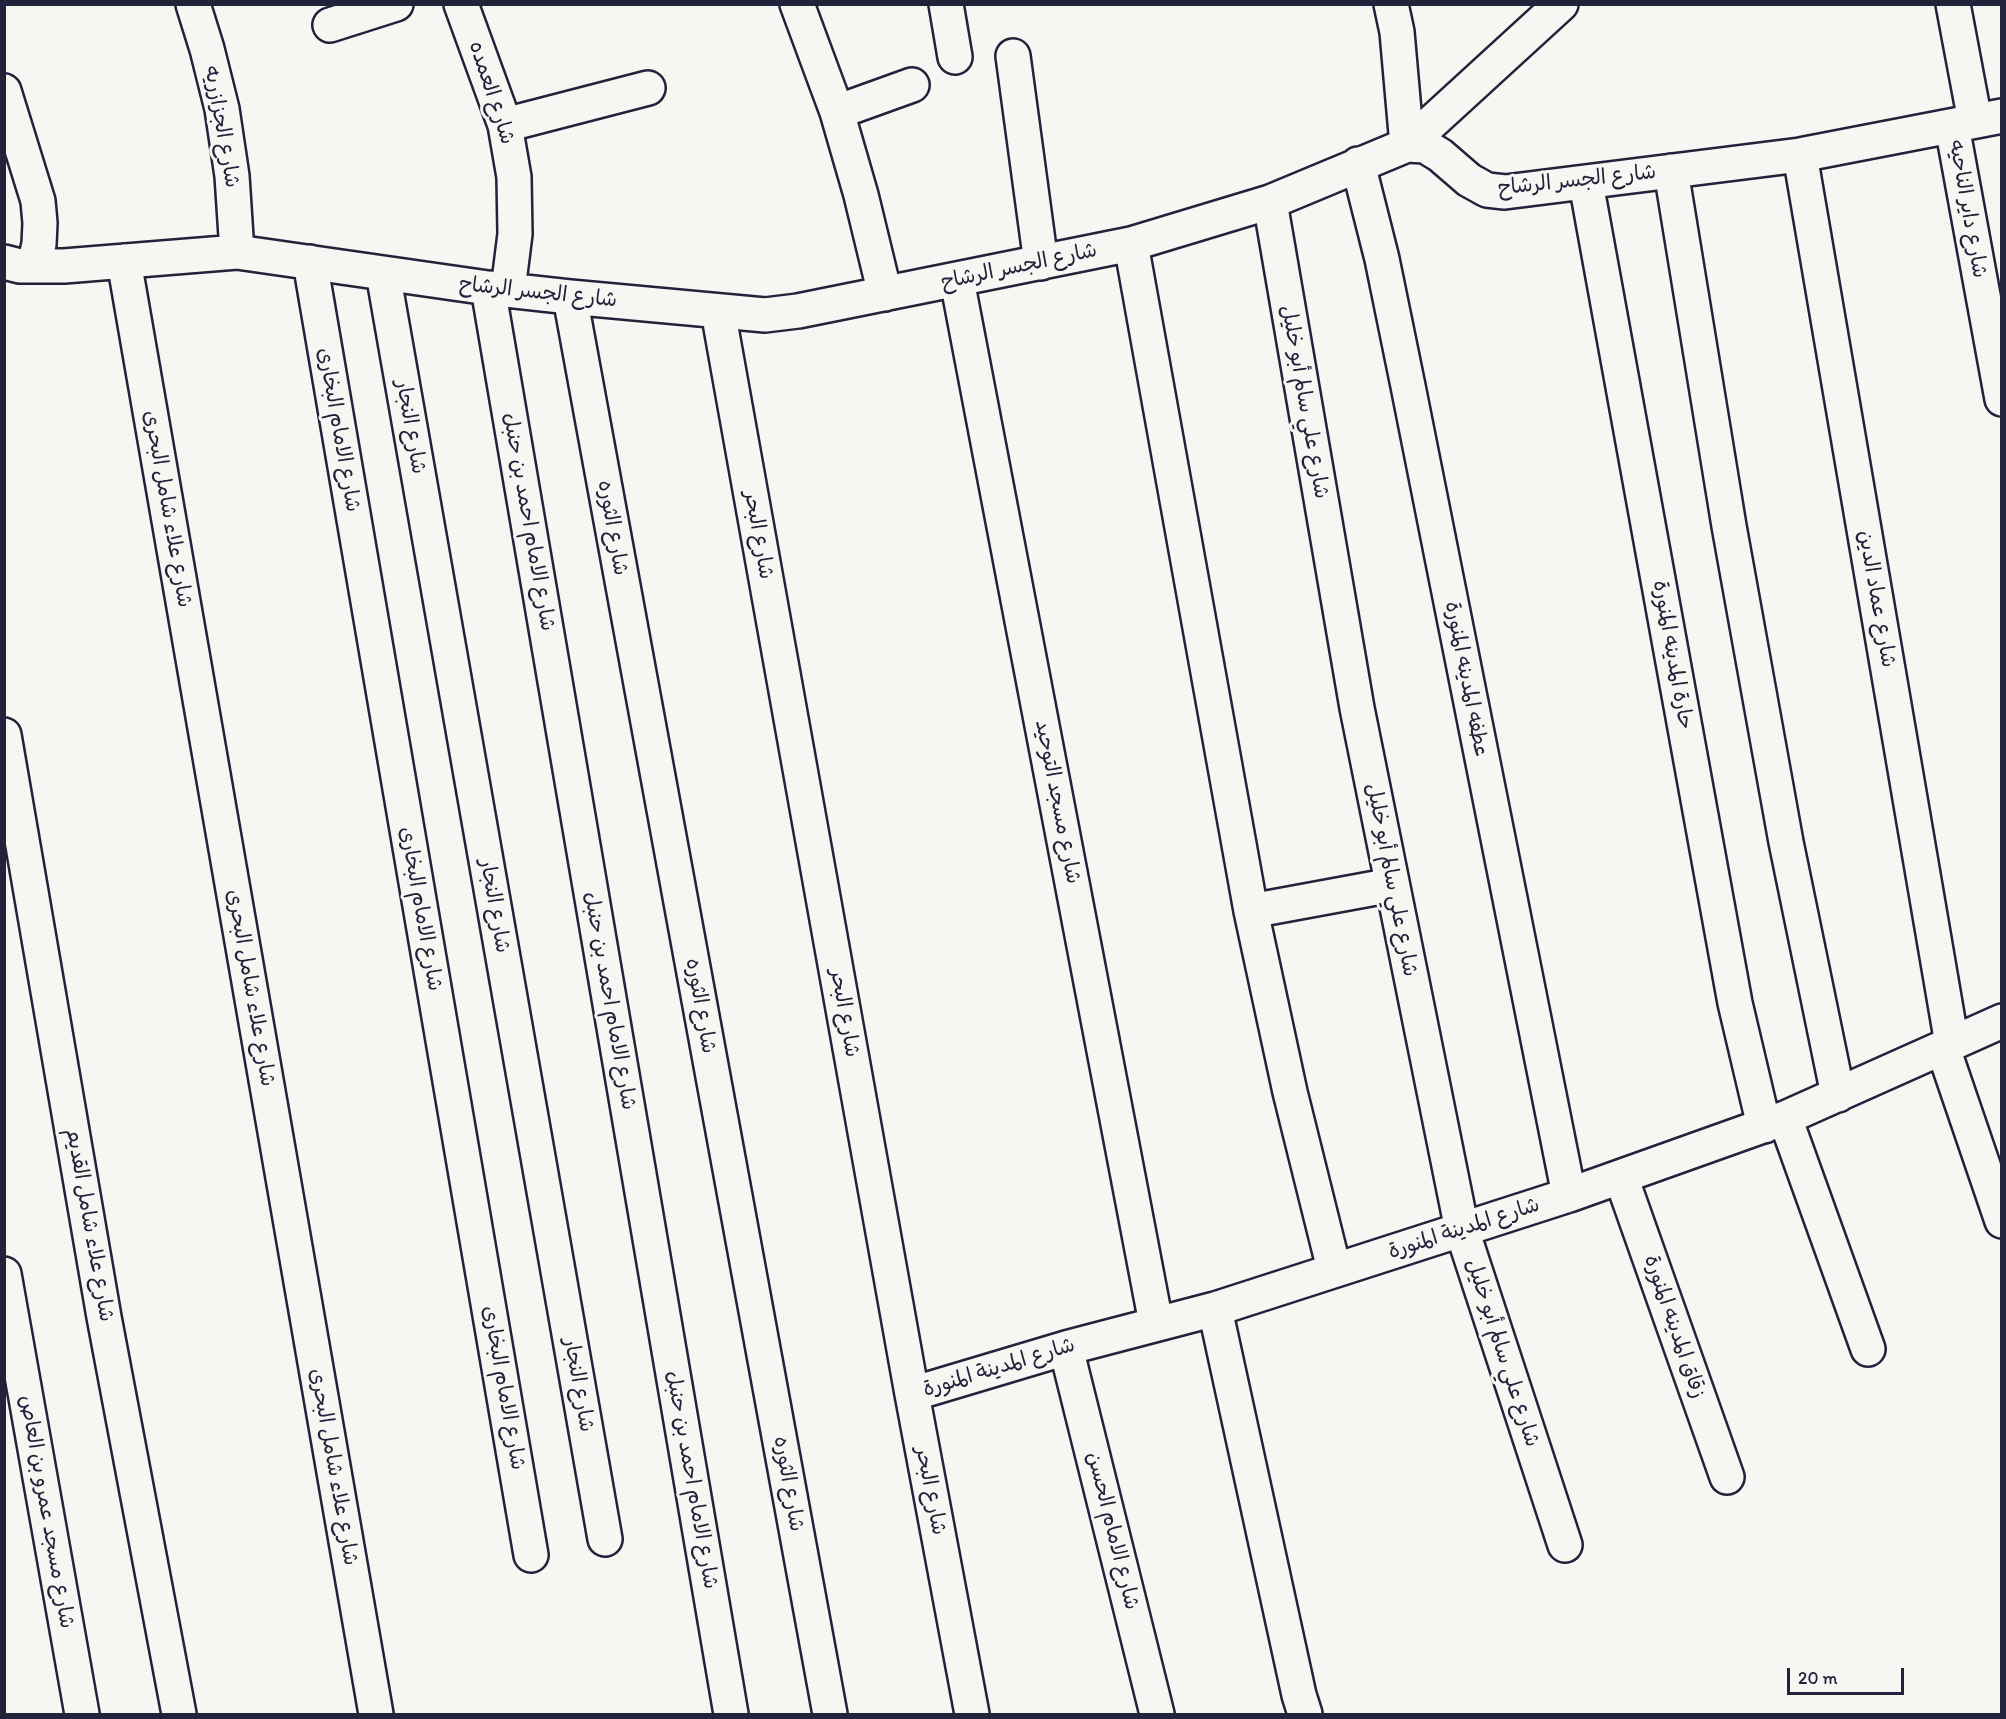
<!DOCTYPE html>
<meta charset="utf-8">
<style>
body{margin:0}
#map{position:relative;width:2006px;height:1719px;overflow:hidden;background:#f6f6f2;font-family:Itim,sans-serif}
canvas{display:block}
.frame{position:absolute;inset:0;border:6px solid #22223b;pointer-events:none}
.scale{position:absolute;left:1787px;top:1668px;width:117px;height:27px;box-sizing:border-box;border:3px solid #22223b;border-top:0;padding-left:8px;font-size:18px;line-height:21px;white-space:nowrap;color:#22223b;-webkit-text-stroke:4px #f6f6f2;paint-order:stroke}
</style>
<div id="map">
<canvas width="2006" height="1719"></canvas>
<div class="frame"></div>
<div class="scale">20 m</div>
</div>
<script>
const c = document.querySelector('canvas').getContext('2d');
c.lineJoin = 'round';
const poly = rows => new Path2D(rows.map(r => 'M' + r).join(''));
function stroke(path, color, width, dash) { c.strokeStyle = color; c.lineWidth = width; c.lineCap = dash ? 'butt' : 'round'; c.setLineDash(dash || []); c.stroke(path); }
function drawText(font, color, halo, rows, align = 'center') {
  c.font = font + ' Itim,"Playpen Sans Arabic",sans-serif'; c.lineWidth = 6; c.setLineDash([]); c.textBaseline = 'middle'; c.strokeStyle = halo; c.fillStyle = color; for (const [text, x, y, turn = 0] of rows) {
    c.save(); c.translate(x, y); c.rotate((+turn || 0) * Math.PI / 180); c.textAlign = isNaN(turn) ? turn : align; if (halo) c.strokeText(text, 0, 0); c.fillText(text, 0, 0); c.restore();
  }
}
const street = poly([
 [193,4,207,49,222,109,232,176,237,252],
 [461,4,505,125,514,177,515,234,508,290],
 [797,4,837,112,861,195,885,294],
 [946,4,955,57],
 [1391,4,1397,32,1407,145],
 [1953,4,1975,121],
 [330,25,396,4],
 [1013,56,1041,263],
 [4,91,38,201,40,223,39,244,34,266],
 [837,112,912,85],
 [505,125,648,88],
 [1952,126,2002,399],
 [1407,145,1561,4],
 [1800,155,1952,1044],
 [1358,164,1382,259,1408,386,1569,1195],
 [1671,171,1729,526,1786,842,1838,1095],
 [1586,183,1735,1003,1764,1126],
 [1270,202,1357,708,1462,1230,1565,1545],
 [1131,244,1251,911,1290,1092,1334,1269],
 [124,261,376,1714],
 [4,262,20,266,64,266,237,252,488,288,570,297,765,315,798,311,1131,244,1270,202,1407,145,1425,146,1440,155,1469,180,1487,190,1505,192,1800,155,2002,116],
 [310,262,531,1555],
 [383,273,605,1539],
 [957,280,1156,1323],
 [488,288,731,1714],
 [570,297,830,1714],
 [718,311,912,1394,972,1714],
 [4,735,104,1317,179,1714],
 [1251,911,1392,885],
 [1943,1048,2002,1221],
 [1785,1118,1868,1349],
 [1621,1177,1727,1477],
 [4,1274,82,1714],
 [1215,1309,1299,1695,1305,1714],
 [1066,1348,1157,1714],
 [912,1394,1066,1348,1215,1309,1569,1195,1785,1118,2002,1021]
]);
const streetNames = [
 ["شارع العمده",491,93,72],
 ["شارع الجزازريه",221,127,80],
 ["شارع الجسر الرشاح",1577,181,-6],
 ["شارع داير الناحيه",1967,209,80],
 ["شارع الجسر الرشاح",1019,267,-12],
 ["شارع الجسر الرشاح",538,293,6],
 ["شارع علي سالم أبو خليل",1304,402,80],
 ["شارع النجار",410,427,80],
 ["شارع الامام البخارى",338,430,80],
 ["شارع علاء شامل البحرى",167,509,80],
 ["شارع الامام احمد بن حنبل",528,522,80],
 ["شارع الثوره",612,528,80],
 ["شارع البحر",758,535,80],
 ["شارع عماد الدين",1876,599,80],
 ["حارة المدينه المنورة",1672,655,80],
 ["عطفه المدينه المنورة",1466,679,79],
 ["شارع مسجد التوحيد",1057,802,79],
 ["شارع علي سالم أبو خليل",1391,880,79],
 ["شارع النجار",494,906,80],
 ["شارع الامام البخارى",420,909,80],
 ["شارع علاء شامل البحرى",250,988,80],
 ["شارع الامام احمد بن حنبل",609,1001,80],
 ["شارع الثوره",700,1006,80],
 ["شارع البحر",844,1013,80],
 ["شارع علاء شامل القديم",89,1225,80],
 ["شارع المدينة المنورة",1464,1229,-18],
 ["زقاق المدينه المنورة",1674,1327,71],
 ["شارع علي سالم أبو خليل",1502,1353,72],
 ["شارع المدينة المنورة",999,1368,-17],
 ["شارع النجار",578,1385,80],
 ["شارع الامام البخارى",503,1388,80],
 ["شارع علاء شامل البحرى",333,1467,80],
 ["شارع الامام احمد بن حنبل",691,1480,80],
 ["شارع الثوره",788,1484,80],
 ["شارع البحر",930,1491,79],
 ["شارع مسجد عمرو بن العاص",46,1512,80],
 ["شارع الامام الحسن",1112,1531,76]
];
stroke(street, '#22223b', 38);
stroke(street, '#f6f6f2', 33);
drawText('21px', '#22223b', '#f6f6f2', streetNames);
</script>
